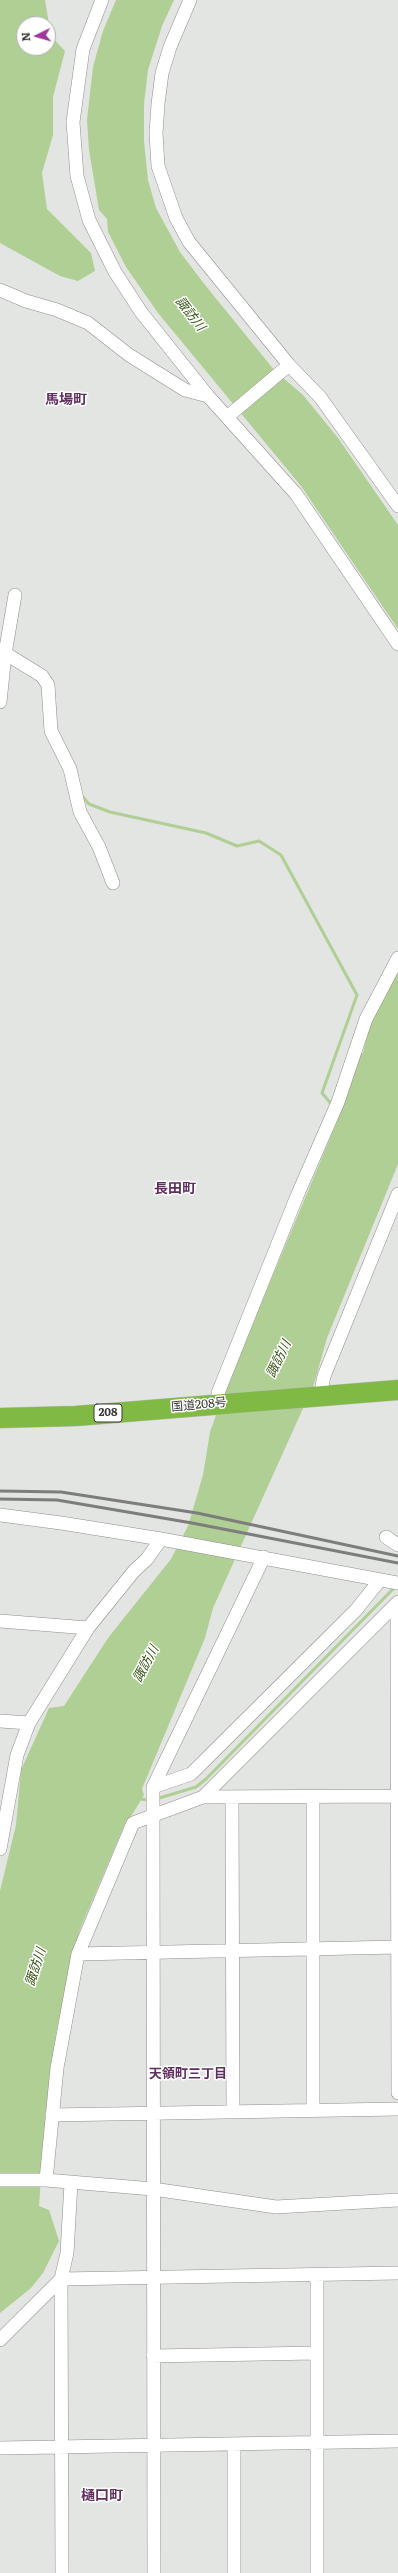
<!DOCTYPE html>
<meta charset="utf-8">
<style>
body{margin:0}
#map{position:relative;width:398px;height:2573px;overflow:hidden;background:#e3e5e2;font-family:Literata,serif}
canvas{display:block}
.north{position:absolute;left:16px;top:16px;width:40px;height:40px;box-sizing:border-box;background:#fff;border:1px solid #b0b0af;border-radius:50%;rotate:265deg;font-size:11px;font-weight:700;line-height:16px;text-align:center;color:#393938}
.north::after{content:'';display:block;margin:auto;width:14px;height:18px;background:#9d379c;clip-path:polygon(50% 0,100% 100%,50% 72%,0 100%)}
</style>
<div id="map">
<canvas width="398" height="2573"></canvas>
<div class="north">N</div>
</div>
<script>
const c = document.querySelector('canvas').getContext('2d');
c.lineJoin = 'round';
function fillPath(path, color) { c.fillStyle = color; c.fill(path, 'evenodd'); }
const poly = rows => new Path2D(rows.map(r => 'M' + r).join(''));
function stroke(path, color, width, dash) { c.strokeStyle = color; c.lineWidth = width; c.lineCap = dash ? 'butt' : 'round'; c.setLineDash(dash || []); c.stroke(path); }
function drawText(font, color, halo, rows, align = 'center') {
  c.font = font + ' Literata,"Noto Sans JP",serif'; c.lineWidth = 3; c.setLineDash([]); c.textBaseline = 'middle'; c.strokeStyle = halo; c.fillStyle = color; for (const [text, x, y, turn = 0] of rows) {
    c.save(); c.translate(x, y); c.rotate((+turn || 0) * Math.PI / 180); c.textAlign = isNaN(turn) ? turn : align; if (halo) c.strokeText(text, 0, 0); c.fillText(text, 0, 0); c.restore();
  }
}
const water = poly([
 [0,0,45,0,51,36,65,51,53,97,53,135,42,173,47,209,91,253,95,271,78,281,60,276,0,243],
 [24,24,48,24,48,48,24,48],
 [116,0,174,0,162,26,148,70,144,104,144,141,148,180,156,208,180,252,205,285,275,371,303,395,338,438,398,525,398,629,301,486,158,313,126,267,108,232,107,219,99,210,89,150,87,120,93,67,103,31],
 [398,970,398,1164,327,1338,314,1384,213,1608,205,1638,144,1784,142,1789,144,1795,130,1818,126,1821,81,1927,74,1948,56,2034,46,2109,39,2206,49,2210,59,2241,43,2273,31,2288,0,2313,0,1891,16,1825,21,1770,49,1708,64,1706,108,1638,171,1559,188,1526,203,1475,210,1432,225,1390,341,1112,339,1110,356,1057,363,1053,369,1028]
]);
const stream = poly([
 [82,796,89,804,110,812,206,833,237,846,259,841,281,855,357,995,322,1093,333,1106],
 [139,1799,150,1800],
 [156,1799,196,1787,206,1779,395,1587]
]);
const minor = poly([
 [102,0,83,49,73,122,77,176,89,220,115,272,141,312,208,396,296,494,398,644],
 [190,0,170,47,162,73,158,104,156,133,158,166,176,218,189,242,289,365,320,397,398,506],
 [0,290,26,301,57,310,88,323,129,355,185,390,208,396],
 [227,417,289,365],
 [0,650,42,676,48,685,51,731,70,769,80,812,99,847,113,883],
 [0,702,5,654,15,595],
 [320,1396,324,1376,398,1194],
 [217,1404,218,1393,297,1196,338,1102,366,1019,398,958],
 [0,1515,61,1523,161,1539,398,1583],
 [386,1537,398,1545],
 [397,1604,398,2093],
 [0,1621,88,1628],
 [0,1721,29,1723],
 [153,1787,191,1774,356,1610,380,1580],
 [203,1797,397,1796],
 [232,1798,233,2112],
 [0,1849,17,1755,29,1723,88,1628,134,1571,147,1559,161,1539],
 [78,1954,398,1947],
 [313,2111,313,1797],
 [52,2115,398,2109],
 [0,2180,46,2180,153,2189,276,2207,398,2200],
 [46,2180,57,2068,78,1954,133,1823,203,1797,398,1602],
 [317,2275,317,2573],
 [0,2340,61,2279,398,2273],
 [153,2356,315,2353],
 [234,2444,234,2573],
 [0,2448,398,2441],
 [62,2573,61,2279,67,2253,71,2183],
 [154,2573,153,1787,264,1557]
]);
const highway = poly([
 [0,1418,76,1416,398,1390]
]);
const rail = poly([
 [0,1491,61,1492,197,1513,398,1556],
 [0,1499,57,1500,192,1523,398,1563]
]);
const shields = [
 [108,1413,28]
];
const shieldNames = [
 ["208",108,1413]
];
const streetNames = [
 ["国道208号",199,1405,-5]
];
const waterNames = [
 ["諏訪川",190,314,52],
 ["諏訪川",279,1359,-64],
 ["諏訪川",146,1664,-62],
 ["諏訪川",36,1967,-72]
];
const neighbourhoodNames = [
 ["天領町三丁目",188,2074]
];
const quarterNames = [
 ["馬場町",66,400],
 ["長田町",175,1189],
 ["樋口町",102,2496]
];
fillPath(water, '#afcf94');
stroke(stream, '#afcf94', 3);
stroke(minor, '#8e8f8c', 14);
stroke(highway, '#c0c0bf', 21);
stroke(minor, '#fff', 13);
stroke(highway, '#80ba44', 20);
stroke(rail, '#7d7e7c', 3);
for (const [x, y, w] of shields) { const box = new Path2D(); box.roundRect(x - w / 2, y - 9, w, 18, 3); c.fillStyle = '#fff'; c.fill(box); stroke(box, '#393938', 1); }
drawText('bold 11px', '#393938', null, shieldNames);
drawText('12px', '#393938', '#fff', streetNames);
drawText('italic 13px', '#365316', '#fff', waterNames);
drawText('bold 13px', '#5f2d5e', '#fff', neighbourhoodNames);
drawText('bold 14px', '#5f2d5e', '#fff', quarterNames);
</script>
